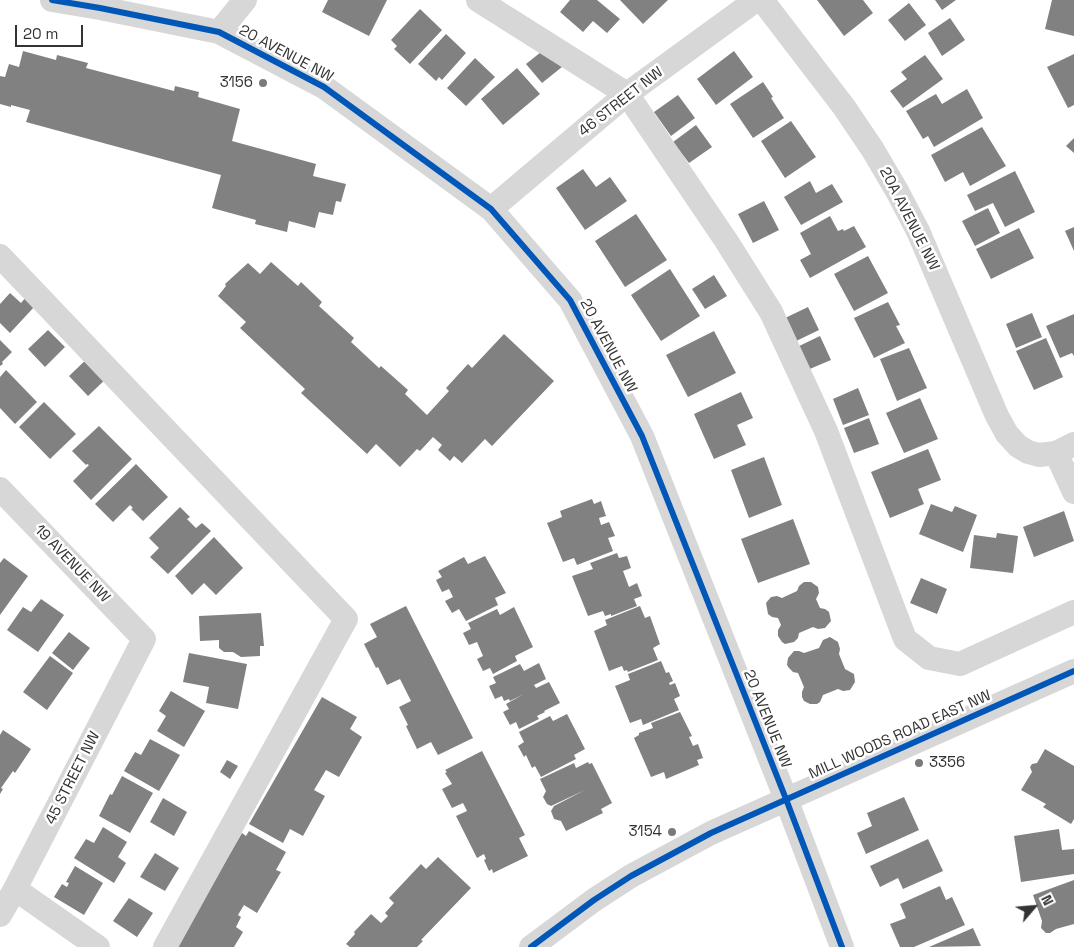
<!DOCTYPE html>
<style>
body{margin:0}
#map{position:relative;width:1074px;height:947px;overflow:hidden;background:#fff;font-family:"Space Grotesk",sans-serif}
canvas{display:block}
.north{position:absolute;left:1009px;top:882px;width:50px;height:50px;-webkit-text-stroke:4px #fff;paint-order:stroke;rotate:63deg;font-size:14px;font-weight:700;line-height:20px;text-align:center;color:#333}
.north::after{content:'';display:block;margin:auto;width:18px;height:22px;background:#333;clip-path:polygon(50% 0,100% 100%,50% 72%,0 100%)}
.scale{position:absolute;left:15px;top:25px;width:68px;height:22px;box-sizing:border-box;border:2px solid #333;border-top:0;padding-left:6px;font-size:15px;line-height:18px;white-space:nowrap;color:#333;-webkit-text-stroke:4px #fff;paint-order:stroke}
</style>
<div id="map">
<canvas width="1074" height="947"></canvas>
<div class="north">N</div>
<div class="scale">20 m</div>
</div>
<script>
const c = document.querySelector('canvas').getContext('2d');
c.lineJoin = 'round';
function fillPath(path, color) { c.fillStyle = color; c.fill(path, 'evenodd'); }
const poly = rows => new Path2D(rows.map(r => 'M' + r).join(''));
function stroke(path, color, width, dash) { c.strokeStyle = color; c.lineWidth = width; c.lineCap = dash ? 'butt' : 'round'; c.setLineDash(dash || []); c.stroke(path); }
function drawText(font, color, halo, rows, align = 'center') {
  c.font = font + ' "Space Grotesk",sans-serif'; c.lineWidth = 5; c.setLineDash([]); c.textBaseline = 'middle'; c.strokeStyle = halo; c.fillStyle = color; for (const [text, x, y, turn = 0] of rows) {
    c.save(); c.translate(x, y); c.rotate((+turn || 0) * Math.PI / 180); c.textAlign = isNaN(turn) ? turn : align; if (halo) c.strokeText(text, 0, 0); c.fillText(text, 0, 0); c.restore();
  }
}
const building = poly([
 [328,0,387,0,369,36,322,12],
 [570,0,597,0,620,19,607,33,593,21,583,32,560,12],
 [620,0,668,0,643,24],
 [817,0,863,0,873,13,844,36],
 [935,0,956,0,942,10],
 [1052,0,1074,0,1074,36,1045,29],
 [909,3,926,25,905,41,888,20],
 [420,9,442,30,410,64,394,49,397,46,391,40],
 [950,18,965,40,942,56,928,33],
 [446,34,466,53,442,80,439,77,436,81,418,64],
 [546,48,562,67,542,83,526,64],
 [23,51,56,60,57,55,88,63,86,68,174,91,175,86,199,92,198,97,240,109,232,141,316,164,313,176,346,184,341,202,336,201,333,215,319,212,315,228,289,221,287,232,255,224,256,220,212,208,221,175,26,122,30,110,11,105,11,107,0,104,0,76,5,77,9,64,19,67],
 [734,51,753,77,716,105,697,79],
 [1074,54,1074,105,1068,108,1047,67],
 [925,55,943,79,903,108,890,91,907,79,901,72],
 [475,58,495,77,466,106,447,88],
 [517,68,540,94,503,125,481,99],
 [763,82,773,97,771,98,784,118,753,138,730,104],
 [967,89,983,118,934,147,928,136,923,139,906,111,936,94,942,104],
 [678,95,695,118,671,136,654,112],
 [791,121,816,157,785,178,761,141],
 [696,125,712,147,689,163,673,142],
 [982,127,1006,166,970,186,963,172,945,182,931,155],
 [1074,138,1074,153,1066,146],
 [583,169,596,187,610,177,627,201,585,230,556,188],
 [1015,171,1035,212,1005,227,993,203,975,211,967,195],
 [810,181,816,193,832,184,843,202,801,225,784,197],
 [764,201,779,230,753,243,738,214],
 [988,208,1000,233,975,246,962,221],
 [636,214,667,260,625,287,595,241],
 [830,216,838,231,843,229,844,231,854,226,866,247,810,278,800,260,811,254,800,233],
 [1074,227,1074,251,1065,231],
 [1019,228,1034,258,991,279,976,249],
 [868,256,888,293,854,311,834,274],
 [271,262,298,286,301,282,322,302,319,306,354,338,351,342,379,368,381,366,408,390,405,394,427,415,449,391,446,388,468,364,472,368,504,334,554,381,492,446,485,439,462,463,454,456,450,461,438,450,442,445,433,437,420,451,417,449,400,467,376,444,367,454,301,393,305,389,240,328,246,322,218,296,226,286,225,284,248,263,260,274],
 [670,269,700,316,661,341,631,295],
 [714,275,727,296,705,309,692,289],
 [10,293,21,303,26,297,35,306,10,333,0,323,0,304],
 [888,302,900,325,896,326,905,343,874,358,854,318],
 [808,307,819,330,792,343,781,320],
 [1032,313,1042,337,1016,348,1006,324],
 [1074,314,1074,356,1072,353,1060,358,1046,326],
 [48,330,65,347,45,367,28,349],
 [714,331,736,373,688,397,666,355],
 [820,336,831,360,805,371,795,348],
 [1046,338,1063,377,1034,390,1016,351],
 [0,340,12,352,2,362,3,364,0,366],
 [909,348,927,388,897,401,880,359],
 [92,354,111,374,88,396,69,376],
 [6,370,37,402,15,424,0,408,0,377],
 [858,388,869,415,843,425,833,399],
 [741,392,753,418,737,425,746,445,714,459,694,414],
 [920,398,938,439,904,453,886,413],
 [44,402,76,434,50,459,19,427],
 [869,418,879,444,854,453,844,428],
 [99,426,132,459,91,500,73,481,89,465,87,464,86,465,72,451],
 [928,449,941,480,918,489,924,504,890,518,871,472],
 [764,457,782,505,749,518,731,470],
 [136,464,168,497,143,521,131,509,133,508,130,505,113,522,95,504],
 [592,499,594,504,601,501,606,516,599,518,601,525,609,522,615,536,608,538,613,551,577,565,574,558,563,562,547,523,562,517,560,511],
 [931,504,952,512,955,506,977,515,963,552,919,534],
 [180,507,190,517,187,519,196,528,202,523,211,531,168,574,150,557,159,548,149,538],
 [1064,511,1074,541,1034,557,1023,527],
 [793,519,810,564,758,583,741,539],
 [997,533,1018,536,1013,573,970,568,974,535,996,538],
 [214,537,243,568,216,595,204,583,192,595,175,576],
 [617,553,619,558,627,556,631,568,623,571,629,587,637,583,642,596,634,599,637,606,611,616,611,614,605,616,603,611,588,616,572,576,593,569,590,563],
 [485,556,506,593,495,598,498,605,466,621,459,609,452,613,445,601,453,597,449,589,442,592,436,580,442,577,438,571,464,557,468,564],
 [4,558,28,576,0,615,0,563],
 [921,578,947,589,937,614,910,603],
 [804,582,811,582,818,587,819,593,816,599,820,608,825,609,829,612,831,621,825,628,818,629,813,627,799,633,798,638,794,642,785,644,782,642,778,636,778,630,781,625,778,618,772,617,768,614,766,603,771,597,777,596,782,598,797,591,799,586],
 [41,599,64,615,38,652,7,630,23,607,31,612],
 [406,606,473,738,438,755,431,742,417,749,406,726,408,725,399,707,411,701,400,679,387,685,378,667,376,668,364,644,377,637,370,624],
 [640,606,645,618,650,616,660,644,653,648,658,660,628,672,627,670,624,671,622,666,609,671,594,631,607,625,605,620],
 [514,607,533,647,515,656,517,661,493,674,490,668,483,671,477,659,483,656,477,642,469,645,463,633,471,629,468,623,497,609,500,615],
 [261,613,264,646,260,646,260,656,241,657,233,652,224,652,219,648,219,640,200,641,199,616],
 [69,632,90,648,73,670,52,653],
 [830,637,838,642,840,649,839,654,845,669,854,674,855,682,850,690,843,691,838,689,823,695,820,702,817,704,810,704,804,701,802,697,802,692,804,687,798,673,793,672,789,668,787,665,788,658,794,651,799,651,804,653,819,648,823,640],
 [189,653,247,664,238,709,206,703,209,687,183,682],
 [50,656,73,673,47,710,23,692],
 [661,661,666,673,669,672,673,681,669,683,670,685,675,683,680,696,674,699,679,710,643,725,641,719,630,723,615,686,630,680,628,674],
 [539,663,546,679,534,685,536,688,549,682,560,703,544,711,545,712,537,716,539,719,519,729,516,722,510,725,503,712,509,709,506,704,524,694,510,701,509,699,504,701,502,696,495,699,489,686,496,683,493,677,520,664,524,671],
 [171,691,205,711,184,747,157,731,166,716,159,711],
 [322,697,357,717,350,729,362,737,339,777,326,770,314,790,325,796,303,836,290,829,283,843,249,824],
 [680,712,692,736,689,737,693,746,698,744,703,758,697,760,699,765,666,779,664,772,651,777,634,738,639,735,639,733,653,728,651,723],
 [567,714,585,749,574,755,576,759,541,777,535,766,532,768,526,755,524,757,518,746,524,742,519,732,550,716,553,721],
 [3,730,31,749,15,773,13,771,1,788,3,789,0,794,0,735],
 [150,739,180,755,159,791,124,771,135,752,141,755],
 [1045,749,1074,766,1074,819,1071,824,1043,807,1046,804,1021,790,1032,772,1030,767,1032,764,1037,763],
 [482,751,525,835,519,838,528,856,493,873,492,869,489,871,484,860,486,859,484,854,477,858,456,816,467,811,463,803,452,808,442,789,452,784,445,773,447,772,445,770],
 [227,760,238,766,230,779,220,772],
 [588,762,589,764,592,763,612,803,601,809,603,813,566,831,561,821,554,819,551,811,554,806,585,790,551,806,547,804,543,797,546,791,540,779,574,763,576,768],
 [122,776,153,793,130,833,99,816,110,794,112,795],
 [904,797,919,830,866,854,857,833,872,826,867,813],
 [163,798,187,812,174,836,150,822],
 [103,827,127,842,118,857,126,863,114,883,74,858,86,839,94,843],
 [1059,829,1062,850,1074,849,1074,874,1021,882,1014,836],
 [249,831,286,852,276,870,281,872,257,913,244,905,238,915,241,917,236,927,243,932,234,947,176,947,242,833,246,836],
 [928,839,943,871,903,889,898,878,880,887,870,866],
 [155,853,179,868,165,891,140,877],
 [438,857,471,888,421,940,423,941,417,947,350,947,346,944,355,934,354,932,371,914,381,923,388,916,385,913,394,903,389,898,421,864,426,869],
 [75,866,103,883,84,915,54,897,62,884,67,887,69,883,66,882],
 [1074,880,1074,924,1056,929,1050,933,1046,933,1041,928,1042,921,1033,895],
 [940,886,946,900,952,897,965,925,914,947,900,947,890,924,906,918,900,904],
 [129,898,153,913,137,937,113,921],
 [973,928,981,946,929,947]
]);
const minor = poly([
 [52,0,100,8,219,32,324,87,491,209,570,300,642,436,786,799,842,947],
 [478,0,627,94,727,242,771,312,826,431,905,639,929,658,960,664,1074,612],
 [762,0,844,107,873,150,897,191,918,231,997,416,1007,434,1018,446,1028,452,1039,455,1056,453,1074,444],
 [219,32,245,0],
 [491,209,627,94,756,0],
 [0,256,346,619,165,947],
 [1056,453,1074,492],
 [0,489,144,639,15,889,0,915],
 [15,889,98,947],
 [531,947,594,900,631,876,711,833,1074,671]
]);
const cycleway = poly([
 [52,0,100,8,219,32,324,87,491,209,570,300,642,436,786,799,842,947],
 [531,947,594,900,631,876,711,833,1074,671]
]);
const markers = [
 [263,83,5,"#7a7a7a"],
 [919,763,5,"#7a7a7a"],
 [672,832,5,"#7a7a7a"]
];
const streetNames = [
 ["20 AVENUE NW",286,54,28],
 ["46 STREET NW",621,102,-38],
 ["20A AVENUE NW",909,219,63],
 ["20 AVENUE NW",608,346,62],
 ["19 AVENUE NW",72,564,46],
 ["20 AVENUE NW",767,719,68],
 ["MILL WOODS ROAD EAST NW",900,735,-24],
 ["45 STREET NW",73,778,-63]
];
const poiNames = [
 ["3156",253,83],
 ["3356",929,763,"left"],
 ["3154",662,832]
];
fillPath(building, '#818181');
stroke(minor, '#d7d7d7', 24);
stroke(cycleway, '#0057b8', 6);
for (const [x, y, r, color] of markers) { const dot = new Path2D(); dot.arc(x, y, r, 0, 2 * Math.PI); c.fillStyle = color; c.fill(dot); stroke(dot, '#fff', 2); }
drawText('15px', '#333', '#fff', streetNames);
drawText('15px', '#333', '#fff', poiNames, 'right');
</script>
